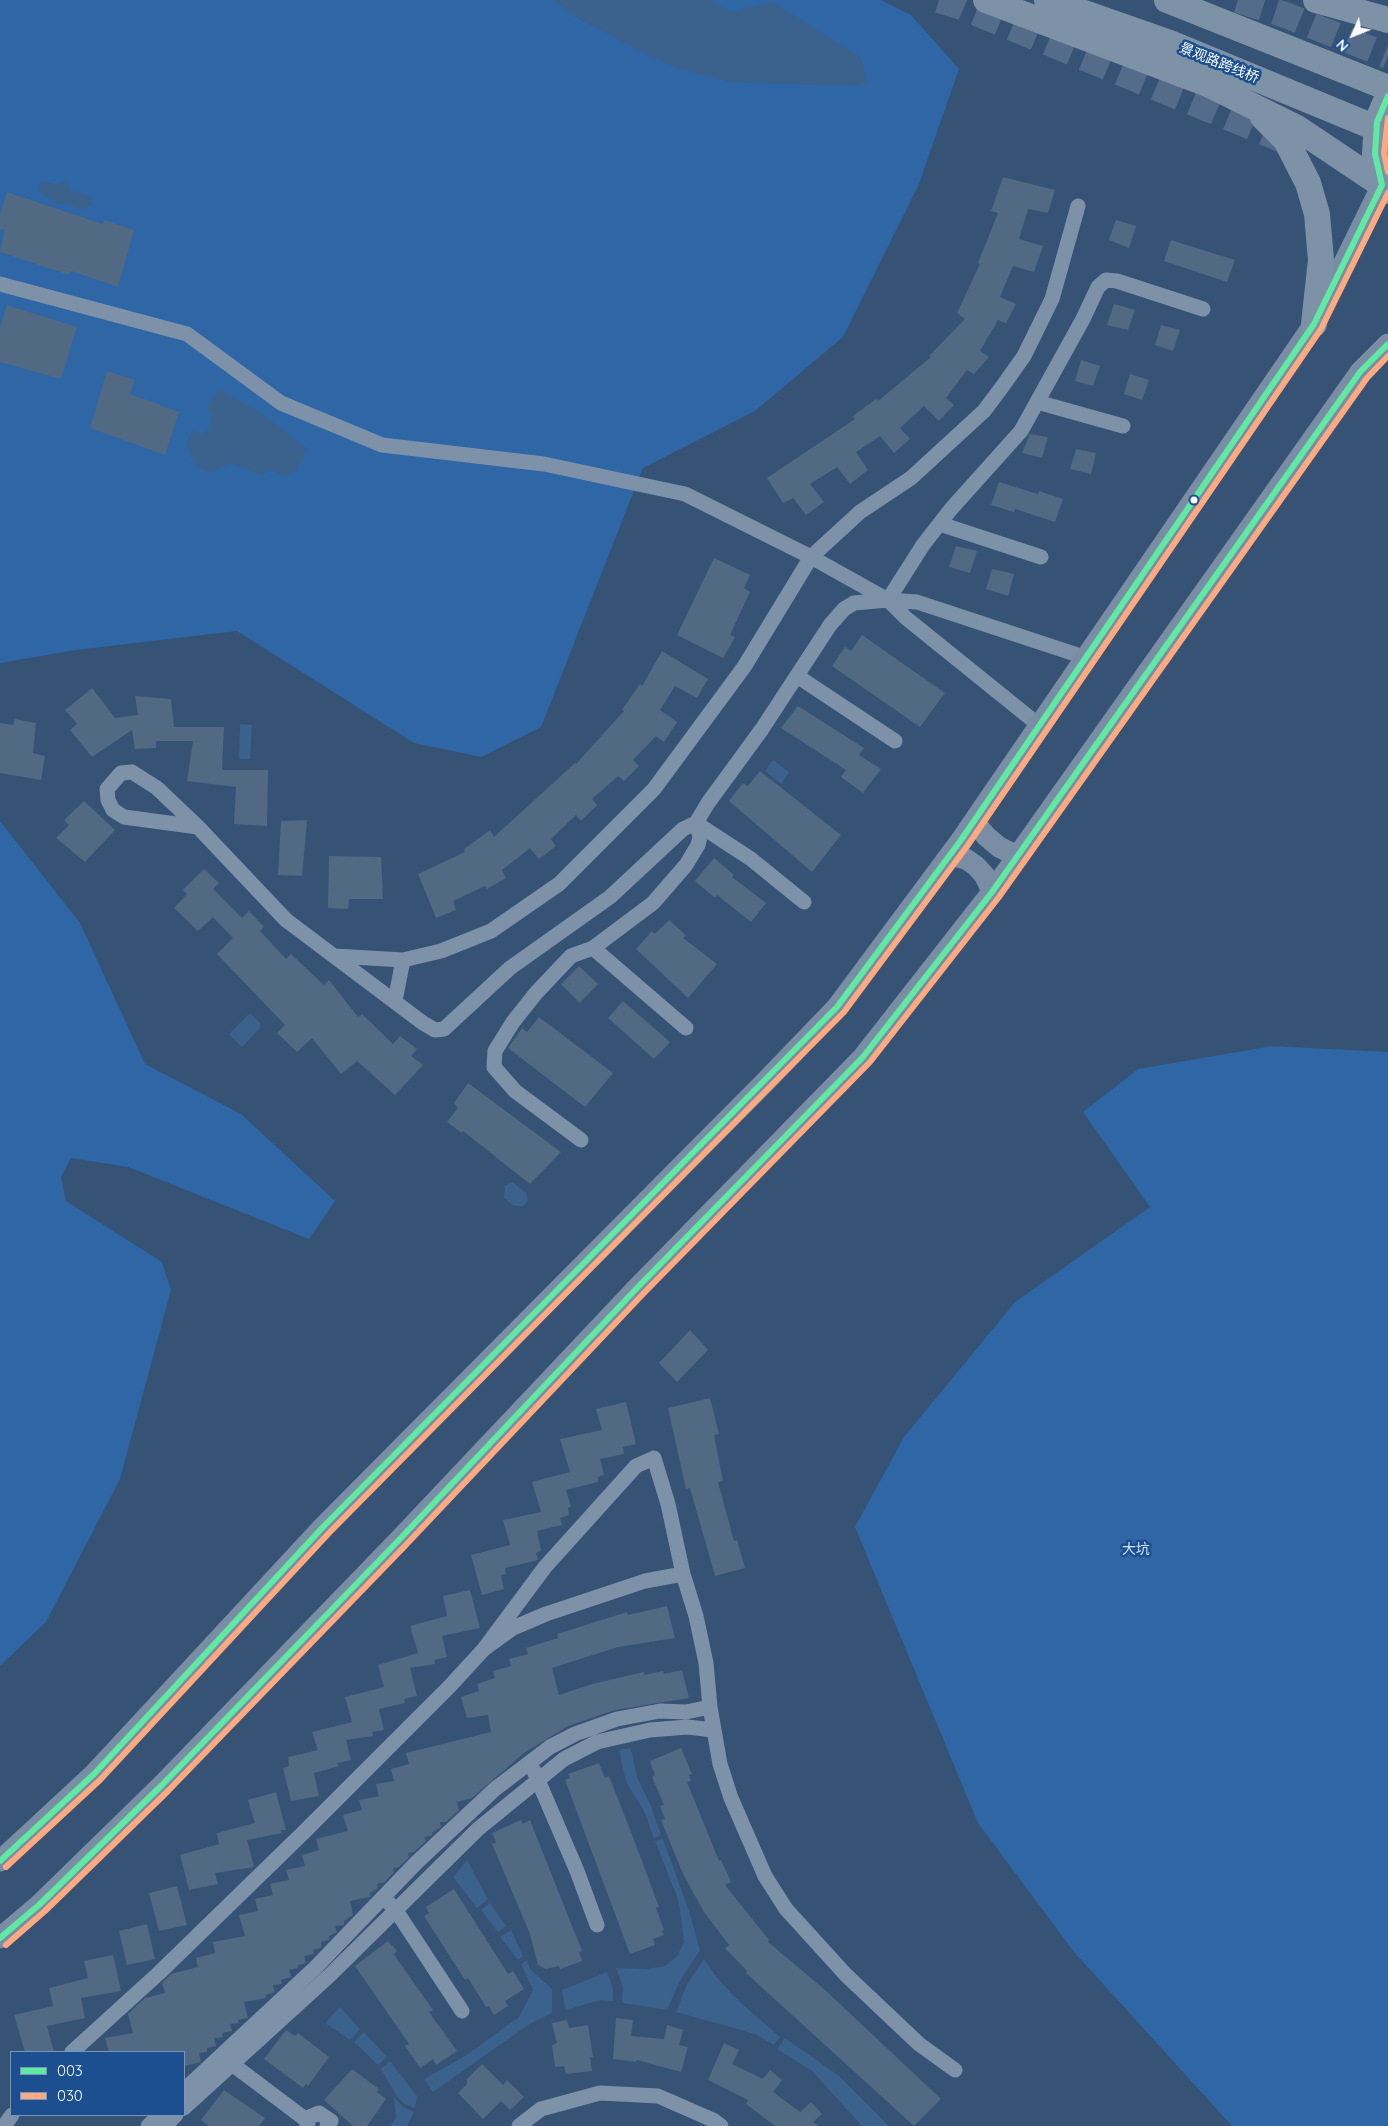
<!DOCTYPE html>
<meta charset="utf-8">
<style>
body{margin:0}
#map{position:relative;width:1388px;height:2126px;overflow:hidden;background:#365274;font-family:Quicksand,sans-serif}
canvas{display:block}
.legend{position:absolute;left:10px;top:2051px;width:175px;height:65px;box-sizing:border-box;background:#1b4f8f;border:1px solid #7695bc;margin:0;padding:6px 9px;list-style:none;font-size:15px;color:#fff}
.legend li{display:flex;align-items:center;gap:10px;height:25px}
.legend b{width:25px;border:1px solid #7695bc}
.north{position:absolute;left:1328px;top:10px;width:50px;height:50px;-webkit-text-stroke:4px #1b4f8f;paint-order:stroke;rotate:226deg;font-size:14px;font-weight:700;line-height:20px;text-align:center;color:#fff}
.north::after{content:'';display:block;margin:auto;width:18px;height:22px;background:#fff;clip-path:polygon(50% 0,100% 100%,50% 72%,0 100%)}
</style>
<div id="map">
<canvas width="1388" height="2126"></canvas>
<ul class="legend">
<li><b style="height:6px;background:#60e9a3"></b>003</li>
<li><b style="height:6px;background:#ffa980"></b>030</li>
</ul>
<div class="north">N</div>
</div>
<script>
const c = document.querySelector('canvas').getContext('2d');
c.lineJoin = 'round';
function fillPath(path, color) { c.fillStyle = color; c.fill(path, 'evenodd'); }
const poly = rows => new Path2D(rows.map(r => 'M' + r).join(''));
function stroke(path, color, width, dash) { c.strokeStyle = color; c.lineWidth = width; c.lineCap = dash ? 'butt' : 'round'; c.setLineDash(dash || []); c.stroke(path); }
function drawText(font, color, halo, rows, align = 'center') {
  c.font = font + ' Quicksand,"Noto Sans SC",sans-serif'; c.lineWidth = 5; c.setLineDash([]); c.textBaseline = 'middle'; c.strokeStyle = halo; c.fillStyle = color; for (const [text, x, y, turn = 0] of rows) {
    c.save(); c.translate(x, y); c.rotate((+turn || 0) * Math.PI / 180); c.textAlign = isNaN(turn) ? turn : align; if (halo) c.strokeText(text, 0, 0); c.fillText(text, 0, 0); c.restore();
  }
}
const green = poly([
 [0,0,881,0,911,15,959,69,919,184,843,337,755,411,643,468,541,727,481,757,414,743,237,631,76,650,0,663],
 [0,821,80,923,145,1064,241,1114,335,1201,309,1239,128,1167,71,1158,61,1177,66,1201,162,1262,171,1290,120,1479,46,1622,0,1666],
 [1272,1046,1388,1052,1388,2126,1232,2126,1074,1952,978,1823,855,1527,904,1437,1015,1302,1150,1207,1083,1112,1138,1069]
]);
const water = poly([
 [554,0,711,0,731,12,773,2,861,58,867,82,857,86,729,82,677,68,647,55,574,16],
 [41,182,55,184,66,182,71,190,90,197,92,202,85,210,67,204,56,204,38,190],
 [220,390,261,413,306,448,303,459,295,471,287,475,275,473,269,469,262,475,230,463,213,472,199,469,190,455,187,443,193,430,201,435,209,428,212,419,207,408,213,396],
 [240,724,252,725,250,759,239,759],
 [773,760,789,772,781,784,765,771],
 [250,1013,260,1023,260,1028,242,1047,229,1034],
 [512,1182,526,1193,528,1201,523,1206,514,1206,504,1198,505,1186],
 [631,1748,637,1777,651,1806,661,1835,654,1838,644,1811,626,1782,619,1750],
 [663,1839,690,1914,700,1950,680,1981,667,2010,622,2003,623,1987,616,1968,647,1969,665,1966,677,1956,684,1942,679,1902,655,1841],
 [467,1860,488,1899,477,1908,453,1877],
 [490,1903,506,1926,498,1932,481,1910],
 [511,1930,523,1956,518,1960,500,1937],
 [704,1959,718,1979,741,2003,780,2037,774,2045,755,2034,676,2012,687,1984],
 [527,1960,530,1969,552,1989,552,2013,528,2025,433,2092,424,2079,465,2056,519,2017,533,1990,521,1964],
 [607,1972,613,1989,613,2001,601,2000,565,2010,562,1990],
 [340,2007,360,2029,350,2040,325,2023],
 [364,2032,387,2057,378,2065,354,2042],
 [785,2038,839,2076,889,2126,862,2126,812,2071,777,2049],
 [390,2061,417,2096,415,2108,404,2104,396,2095,381,2069],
 [394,2097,403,2107,414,2112,407,2126,390,2126,396,2118]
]);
const building = poly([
 [1003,177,1055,190,1048,213,1028,209,1019,239,1043,246,1034,272,1013,266,1000,297,1016,304,1006,323,998,320,980,351,989,357,974,374,967,370,946,398,954,405,939,421,924,406,900,428,910,439,894,453,880,436,856,452,868,470,850,484,837,467,810,484,824,502,806,515,793,498,783,503,767,478,855,419,853,416,876,399,878,401,931,357,929,356,965,319,957,313,980,264,978,263,998,213,991,211],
 [7,192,103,224,104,220,134,230,118,287,71,271,69,275,0,252,5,230,0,229,0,215],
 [1116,220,1136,226,1129,248,1109,240],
 [1171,240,1235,260,1227,282,1164,261],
 [1114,304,1135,310,1128,330,1107,325],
 [7,305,77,327,61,379,0,362,0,328],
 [1161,325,1180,330,1173,351,1155,345],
 [1081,360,1100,366,1093,386,1075,381],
 [107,371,135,380,130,394,179,412,165,455,90,428],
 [1130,374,1149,380,1142,400,1124,394],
 [1030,434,1048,437,1042,458,1022,453],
 [1076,449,1096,453,1091,474,1070,469],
 [999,482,1038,494,1039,491,1063,499,1055,522,1015,509,1014,512,991,505],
 [956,546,977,551,970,573,949,567],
 [714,558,750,575,744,588,750,592,730,635,735,637,723,658,677,635],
 [992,569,1014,574,1008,596,986,589],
 [862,635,945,693,920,727,832,666,845,647,851,651],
 [662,651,708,679,697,698,675,686,660,710,677,722,664,742,656,736,633,760,639,766,624,781,618,776,592,799,597,805,581,821,576,815,551,839,556,846,539,859,530,848,502,870,506,878,487,889,485,886,453,901,456,910,436,918,418,874,465,852,464,849,490,830,494,837,575,763,576,764,624,711,622,710,640,684,642,686],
 [92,688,115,718,138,715,135,696,171,699,174,727,224,727,222,770,268,770,267,826,234,824,236,787,187,781,193,741,156,741,156,748,135,749,132,730,92,757,70,730,77,724,65,710],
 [798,706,864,748,859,755,881,769,863,793,841,777,846,770,781,728],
 [15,719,36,723,33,753,45,756,41,780,0,773,0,723,13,725],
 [760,771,841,835,812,872,729,801,743,783,748,786],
 [84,801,115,830,85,862,56,838,69,825,64,820],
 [307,820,302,876,278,875,281,821],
 [329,856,381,857,383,899,349,899,348,909,328,908],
 [714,858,734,875,732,877,766,903,751,922,717,895,715,898,695,881],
 [204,869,219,883,213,889,242,918,249,911,264,927,260,931,286,959,291,954,324,985,329,980,358,1017,362,1014,393,1044,400,1036,417,1049,411,1056,423,1065,395,1095,357,1061,341,1074,312,1038,297,1052,277,1033,285,1025,217,954,233,938,213,917,198,931,174,908,187,894,183,890],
 [669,920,686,935,683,938,717,964,688,998,636,949,652,931,655,934],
 [579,966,598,984,580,1003,561,984],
 [623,1001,670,1042,654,1059,608,1018],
 [539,1017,613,1073,585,1107,508,1048,522,1028,527,1032],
 [468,1083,561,1152,530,1184,463,1131,462,1133,447,1122,458,1108,454,1103],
 [690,1330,708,1350,677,1382,659,1363],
 [710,1398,719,1434,714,1435,723,1481,718,1482,734,1541,737,1540,745,1568,715,1576,690,1488,686,1489,668,1408],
 [626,1402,636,1444,623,1447,624,1454,600,1459,604,1475,598,1477,598,1482,566,1490,571,1507,568,1508,569,1515,560,1518,562,1525,537,1531,541,1551,536,1553,538,1560,505,1568,506,1574,501,1575,504,1589,482,1595,471,1555,510,1545,503,1520,541,1512,532,1482,570,1472,560,1439,602,1430,596,1409],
 [470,1590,480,1628,442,1636,447,1657,434,1660,435,1664,410,1668,417,1696,404,1699,405,1703,379,1709,384,1730,372,1732,373,1736,346,1740,351,1760,337,1763,339,1766,314,1773,319,1796,291,1801,283,1768,289,1766,288,1757,318,1750,312,1732,352,1722,345,1697,384,1687,378,1665,418,1653,410,1626,447,1616,443,1596],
 [667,1606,675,1638,618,1647,552,1668,559,1695,592,1684,644,1672,644,1675,663,1671,664,1674,682,1670,689,1698,615,1710,568,1726,524,1753,472,1798,457,1802,459,1810,446,1822,440,1822,441,1827,433,1832,431,1836,424,1837,426,1841,414,1852,408,1853,409,1857,399,1867,393,1868,394,1872,385,1882,377,1884,378,1888,370,1893,370,1897,350,1901,353,1915,344,1921,344,1925,335,1926,337,1932,329,1936,329,1940,321,1942,321,1948,313,1950,314,1954,304,1956,306,1963,298,1965,298,1968,289,1970,291,1977,281,1980,282,1984,273,1985,275,1992,266,1995,266,1998,244,2002,248,2018,238,2020,239,2023,230,2024,232,2031,222,2033,223,2037,214,2038,216,2046,207,2048,207,2052,199,2053,201,2062,184,2066,184,2052,109,2052,105,2038,133,2033,128,2014,145,1998,165,1993,162,1983,171,1974,198,1967,196,1958,215,1953,213,1942,245,1936,239,1915,258,1911,255,1899,273,1895,270,1884,289,1880,286,1870,305,1866,302,1855,319,1850,316,1839,348,1831,343,1815,362,1810,359,1800,379,1796,376,1784,394,1781,391,1769,409,1764,406,1753,491,1732,488,1715,467,1718,461,1697,479,1691,477,1684,495,1678,493,1671,511,1666,509,1659,528,1654,526,1648,558,1638,557,1634,627,1612,628,1615],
 [681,1748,692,1774,689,1775,691,1781,687,1782,719,1861,721,1860,731,1882,725,1885,769,1940,768,1942,824,1989,941,2099,914,2126,746,1973,747,1971,725,1948,729,1945,704,1912,683,1874,661,1820,665,1819,660,1806,664,1805,652,1777,655,1775,650,1761],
 [599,1763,605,1778,609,1776,633,1837,659,1907,656,1908,664,1930,662,1931,664,1935,653,1939,655,1945,630,1954,565,1780,570,1778,568,1774],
 [276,1792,286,1830,281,1830,282,1833,247,1840,254,1867,215,1873,218,1884,189,1890,180,1855,219,1844,217,1833,255,1823,248,1800],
 [521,1820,523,1824,530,1820,582,1951,579,1952,582,1961,560,1969,559,1966,546,1969,538,1965,530,1934,492,1844,496,1842,492,1833],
 [177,1886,187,1925,159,1931,149,1893],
 [454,1889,508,1974,513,1971,524,1989,505,2001,508,2006,494,2015,489,2006,486,2007,468,1978,465,1980,424,1916,429,1913,426,1907],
 [147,1924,155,1959,127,1965,119,1931],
 [388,1941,397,1951,394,1954,397,1959,433,2010,429,2012,457,2051,436,2065,433,2059,420,2068,405,2046,409,2044,355,1966],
 [113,1955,121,1991,81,1998,85,2018,47,2026,54,2052,25,2052,14,2015,53,2006,49,1988,88,1978,84,1961],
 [616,2018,633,2020,631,2036,664,2039,667,2025,683,2030,679,2045,688,2047,681,2072,637,2060,636,2062,613,2059],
 [567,2020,569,2028,588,2025,593,2057,590,2057,592,2071,566,2074,564,2066,555,2067,552,2045,557,2043,552,2023],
 [286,2030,295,2036,298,2033,329,2057,308,2086,306,2084,303,2088,264,2059],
 [724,2043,739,2050,732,2064,763,2079,770,2070,782,2080,773,2092,800,2112,811,2102,822,2114,813,2122,819,2126,775,2126,746,2104,748,2100,708,2080],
 [482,2064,503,2085,507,2080,524,2097,510,2110,501,2101,483,2119,458,2093,467,2084,467,2079],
 [352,2069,379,2089,377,2092,386,2099,367,2126,353,2126,324,2100],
 [224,2090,265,2118,259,2126,209,2126,201,2120]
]);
const highwayTunnel = poly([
 [939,0,962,7,1290,143],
 [1238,0,1288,16,1388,56]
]);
const street = poly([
 [0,284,187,334,281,403,382,445,544,464,685,494,811,557,888,600,906,618,1040,726],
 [1037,402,1123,426],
 [940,524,1041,557],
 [888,600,923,545,951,509,1021,431,1083,319,1098,287,1106,280,1117,281,1203,309],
 [797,676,895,741],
 [132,772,157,788,198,827,124,817,113,810,108,800,107,789,121,773,132,772],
 [696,823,751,859,804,902],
 [198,827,286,920,423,1023,435,1030,444,1029,510,968,610,897,683,829,696,823,708,803,762,729,830,625,844,609,854,603,888,600,917,602,1087,658],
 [593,948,686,1028],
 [335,956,403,960,441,951,491,931,559,884,654,789,744,667,811,557,860,512,911,478,984,411,1002,387,1024,356,1052,299,1078,206],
 [395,1001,403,960],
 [581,1140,515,1091,494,1067,495,1051,513,1022,536,993,571,956,593,948,653,903,686,865,698,845,700,837,696,823],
 [710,1707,720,1764,731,1798,765,1876,786,1909,846,1975,919,2044,955,2070],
 [534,1771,577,1871,597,1925],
 [388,1902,395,1909,462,2011],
 [72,2052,159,1973,304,1832,449,1687,484,1649,513,1628,546,1614,645,1581,683,1574],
 [226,2057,232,2064,305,2119,308,2126],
 [184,2090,315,1968,416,1863,495,1789,550,1747,575,1734,617,1719,660,1711,686,1712,710,1707,706,1663,696,1616,683,1574,668,1504,654,1458,636,1466,545,1567,484,1649],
 [184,2108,330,1975,478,1829,564,1759,597,1742,650,1730,688,1727,713,1730],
 [305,2119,319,2113,331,2121,327,2126],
 [4,2126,12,2115],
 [148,2126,159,2115],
 [165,2126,176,2115],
 [519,2126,541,2109,600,2093,658,2096,713,2120,721,2126]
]);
const secondary = poly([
 [974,821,986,836,999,847,1017,856],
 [950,855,966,859,976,866,985,876,992,892],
 [0,1861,94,1774,323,1527,767,1080,837,1007,961,840,1314,324,1382,185],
 [0,1938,39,1905,162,1785,398,1541,637,1288,863,1057,992,892,1360,372,1388,344]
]);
const highway = poly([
 [986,0,1208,84,1297,128,1382,185],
 [1047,0,1170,43,1388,133],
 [1167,0,1388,88],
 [1316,0,1388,20],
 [1263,117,1286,140,1308,183,1317,214,1321,260,1314,324],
 [1385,191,1382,185,1375,154,1377,122,1388,96]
]);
const bus1 = poly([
 [0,1861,94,1774,323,1527,837,1007,961,840,1314,324,1382,185,1375,154,1377,122,1388,96],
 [0,1938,39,1905,162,1785,398,1541,637,1288,863,1057,992,892,1360,372,1388,344]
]);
const bus2 = poly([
 [1388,118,1384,153,1388,172],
 [6,1867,100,1780,329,1533,844,1012,968,845,1321,329,1388,193],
 [6,1945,45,1911,168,1791,404,1547,643,1294,870,1062,999,897,1367,378,1388,356]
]);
const markers = [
 [1194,500,4.5,"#fff"]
];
const streetNames = [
 ["景观路跨线桥",1219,63,22]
];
const parkNames = [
 ["大坑",1136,1550]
];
fillPath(green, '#2f66a5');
fillPath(water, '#3b618d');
fillPath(building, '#526984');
stroke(highwayTunnel, '#546c89', 26, [26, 13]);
stroke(street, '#7d92a8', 15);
stroke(secondary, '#798da4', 21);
stroke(highway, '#7e92a7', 26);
stroke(bus1, '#60e9a3', 6);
stroke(bus2, '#ffa980', 6);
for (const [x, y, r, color] of markers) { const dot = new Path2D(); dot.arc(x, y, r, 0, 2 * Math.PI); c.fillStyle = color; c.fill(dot); stroke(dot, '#1b4f8f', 2); }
drawText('14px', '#fff', '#1b4f8f', streetNames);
drawText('14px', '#cfe3fa', '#1b4f8f', parkNames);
</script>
